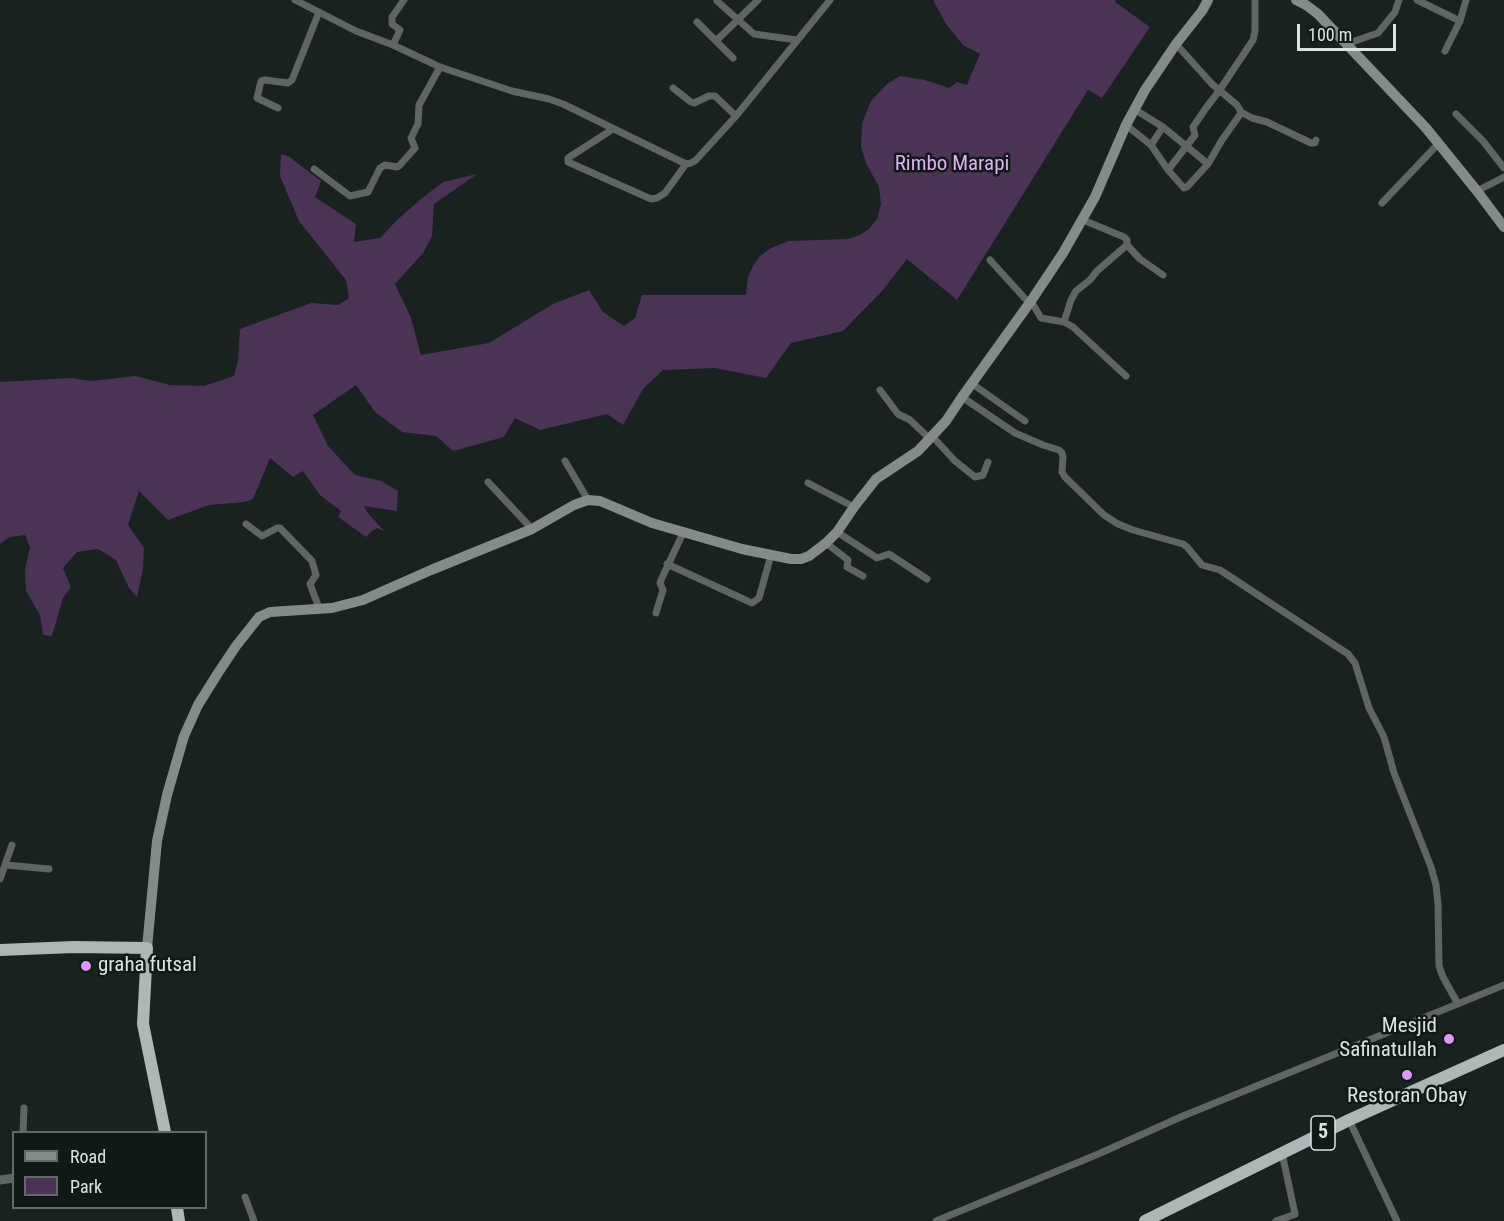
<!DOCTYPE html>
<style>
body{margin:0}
#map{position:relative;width:1504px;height:1221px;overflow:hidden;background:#192121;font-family:"Roboto Condensed",sans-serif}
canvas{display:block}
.legend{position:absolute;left:12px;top:1131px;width:195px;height:78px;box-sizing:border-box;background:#101818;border:2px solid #626969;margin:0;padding:8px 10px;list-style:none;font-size:18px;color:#dde3e2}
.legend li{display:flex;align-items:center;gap:12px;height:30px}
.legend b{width:30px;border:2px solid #626969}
.scale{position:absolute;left:1297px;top:24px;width:99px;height:27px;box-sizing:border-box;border:3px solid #dde3e2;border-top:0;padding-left:8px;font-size:18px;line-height:21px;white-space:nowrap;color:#dde3e2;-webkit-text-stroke:4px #101818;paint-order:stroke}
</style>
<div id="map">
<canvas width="1504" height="1221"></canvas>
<ul class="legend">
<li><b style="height:8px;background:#848b8a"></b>Road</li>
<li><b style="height:16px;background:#4b3355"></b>Park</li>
</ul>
<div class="scale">100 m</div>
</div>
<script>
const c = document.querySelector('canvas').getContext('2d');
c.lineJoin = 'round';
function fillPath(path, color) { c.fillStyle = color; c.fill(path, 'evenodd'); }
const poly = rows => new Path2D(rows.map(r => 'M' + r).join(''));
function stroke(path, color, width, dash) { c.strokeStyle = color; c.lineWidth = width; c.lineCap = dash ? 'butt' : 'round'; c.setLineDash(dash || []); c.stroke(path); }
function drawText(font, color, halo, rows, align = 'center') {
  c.font = font + ' "Roboto Condensed",sans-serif'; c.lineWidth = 5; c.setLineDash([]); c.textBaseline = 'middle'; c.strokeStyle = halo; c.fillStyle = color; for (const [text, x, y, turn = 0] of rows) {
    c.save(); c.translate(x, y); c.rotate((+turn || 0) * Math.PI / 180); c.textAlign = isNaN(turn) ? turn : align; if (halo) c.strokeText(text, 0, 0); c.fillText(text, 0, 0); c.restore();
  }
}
const green = poly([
 [933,0,1115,0,1115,2,1150,27,1102,98,1088,90,957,300,907,259,882,291,843,331,791,343,766,378,715,368,663,370,643,389,623,425,607,414,540,430,515,418,504,437,453,451,436,436,402,432,375,412,356,385,313,415,328,446,355,475,381,481,398,491,397,511,364,506,367,512,384,531,377,528,372,531,366,537,338,517,341,511,320,495,303,471,293,477,270,458,253,499,245,502,209,505,168,520,139,491,128,525,144,548,143,569,137,597,129,588,116,560,98,549,77,552,63,568,71,587,63,598,52,636,43,635,40,615,26,591,25,570,30,547,25,535,10,537,0,544,0,382,71,378,92,381,135,376,170,385,204,386,234,376,238,361,240,329,311,303,338,305,349,298,346,280,299,221,280,176,281,154,288,156,321,181,315,197,356,224,354,242,380,238,396,221,421,199,443,182,477,174,434,204,432,236,423,253,395,284,411,318,421,355,489,343,553,304,589,290,603,312,624,326,635,318,642,295,746,295,748,277,753,266,760,256,771,248,789,241,848,239,860,235,869,229,877,219,881,204,879,187,866,163,861,147,862,123,871,101,887,84,900,76,925,80,949,88,957,82,967,85,980,54,963,45,946,24]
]);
const minor = poly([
 [295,0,356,31,393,45,440,67,512,91,549,99,563,104,686,164,691,163,696,160,736,116,830,0],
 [1417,0,1460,21],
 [717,1,754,34,797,40],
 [697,22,733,58],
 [717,40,758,0],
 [1346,44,1378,33,1395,12,1399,0],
 [393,45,400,30,392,24,392,17,404,0],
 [1445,51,1460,21,1466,0],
 [673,88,691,102,694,103,709,96,715,96,736,116],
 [278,108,257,98,261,81,265,80,288,83,292,80,319,12],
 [1134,109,1163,127,1208,164],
 [1241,112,1252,118,1267,122,1311,143,1315,143,1316,140],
 [1456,114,1483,141,1504,168],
 [1126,125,1151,145,1168,170,1184,188,1187,187,1208,164,1222,140,1239,116,1241,112,1237,105,1212,84,1176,44],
 [613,129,568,158,568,162,651,199,657,198,665,193,686,164],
 [1151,145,1163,127],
 [314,169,350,196,368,192,380,168,385,165,397,167,400,165,415,148,411,138,418,124,419,105,440,67],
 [1168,170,1195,135,1193,127,1206,108,1219,91,1253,40,1255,31,1255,0],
 [1477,191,1504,177],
 [1382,203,1439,143],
 [1083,220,1124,237,1127,240,1127,245,1140,259,1163,275],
 [990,260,1029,303],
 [1031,301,1041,318,1064,322,1073,327,1126,376],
 [1064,322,1071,300,1076,291,1090,280,1097,271,1127,245],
 [971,383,1025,421],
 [880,390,898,414,910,420,929,438],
 [962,397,1015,433,1043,445,1059,450,1062,453,1063,457,1062,472,1065,477,1104,515,1118,524,1133,530,1183,544,1187,547,1202,565,1220,570,1348,654,1355,663,1369,708,1384,737,1394,773,1431,867,1436,885,1438,904,1439,966,1443,977,1458,1004],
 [932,436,955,461,975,477,983,475,988,462],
 [565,461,588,500],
 [488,482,532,529],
 [808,483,854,507],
 [246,524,262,536,277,528,280,528,312,561,316,575,310,584,319,608],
 [837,532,877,558,889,554,927,579],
 [826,543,848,560,847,567,863,576],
 [667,564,752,603,759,598,771,555],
 [656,613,663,590,660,583,661,580,683,533],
 [6,865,49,869],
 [0,879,12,845],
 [1349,1120,1397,1221],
 [23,1132,24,1108],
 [245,1197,254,1221],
 [936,1221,1096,1155,1183,1116,1504,985],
 [1276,1221,1293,1215,1295,1214,1282,1153]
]);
const tertiary = poly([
 [0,1180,14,1178]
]);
const secondary = poly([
 [1296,0,1306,5,1318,14,1426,128,1477,191,1504,227],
 [147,948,157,841,167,795,184,736,198,705,218,673,236,646,259,617,270,612,332,608,363,600,431,570,532,529,574,505,588,500,600,501,652,523,742,549,791,559,801,559,809,556,826,543,837,532,854,507,876,479,918,451,946,421,962,397,1031,301,1063,253,1095,197,1126,125,1145,90,1176,44,1202,11,1208,0]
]);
const trunk = poly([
 [0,950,74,947,147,948,143,1024,165,1132],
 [177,1208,179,1221],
 [1145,1221,1349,1120,1504,1050]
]);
const markers = [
 [86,966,6,"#da9af6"],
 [1449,1039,6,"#da9af6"],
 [1407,1075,6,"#da9af6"]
];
const shields = [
 [1323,1133,24]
];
const shieldNames = [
 ["5",1323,1133]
];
const parkNames = [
 ["Rimbo Marapi",952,165]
];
const poiNames = [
 ["graha futsal",98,966],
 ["Mesjid",1437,1027,"right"],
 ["Safinatullah",1437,1051,"right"],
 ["Restoran Obay",1407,1097,"center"]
];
fillPath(green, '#4b3355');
stroke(minor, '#606463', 7);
stroke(tertiary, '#606463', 9);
stroke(secondary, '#848b8a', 10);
stroke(trunk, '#adb7b6', 12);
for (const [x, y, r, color] of markers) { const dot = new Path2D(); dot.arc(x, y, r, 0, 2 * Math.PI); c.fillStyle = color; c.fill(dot); stroke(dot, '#101818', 2); }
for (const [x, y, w] of shields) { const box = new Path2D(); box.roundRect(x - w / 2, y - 17, w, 34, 4.5); c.fillStyle = '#101818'; c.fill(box); stroke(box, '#dde3e2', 1.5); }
drawText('bold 20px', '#dde3e2', null, shieldNames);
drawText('21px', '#deb1f2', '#101818', parkNames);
drawText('21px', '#dde3e2', '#101818', poiNames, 'left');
</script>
